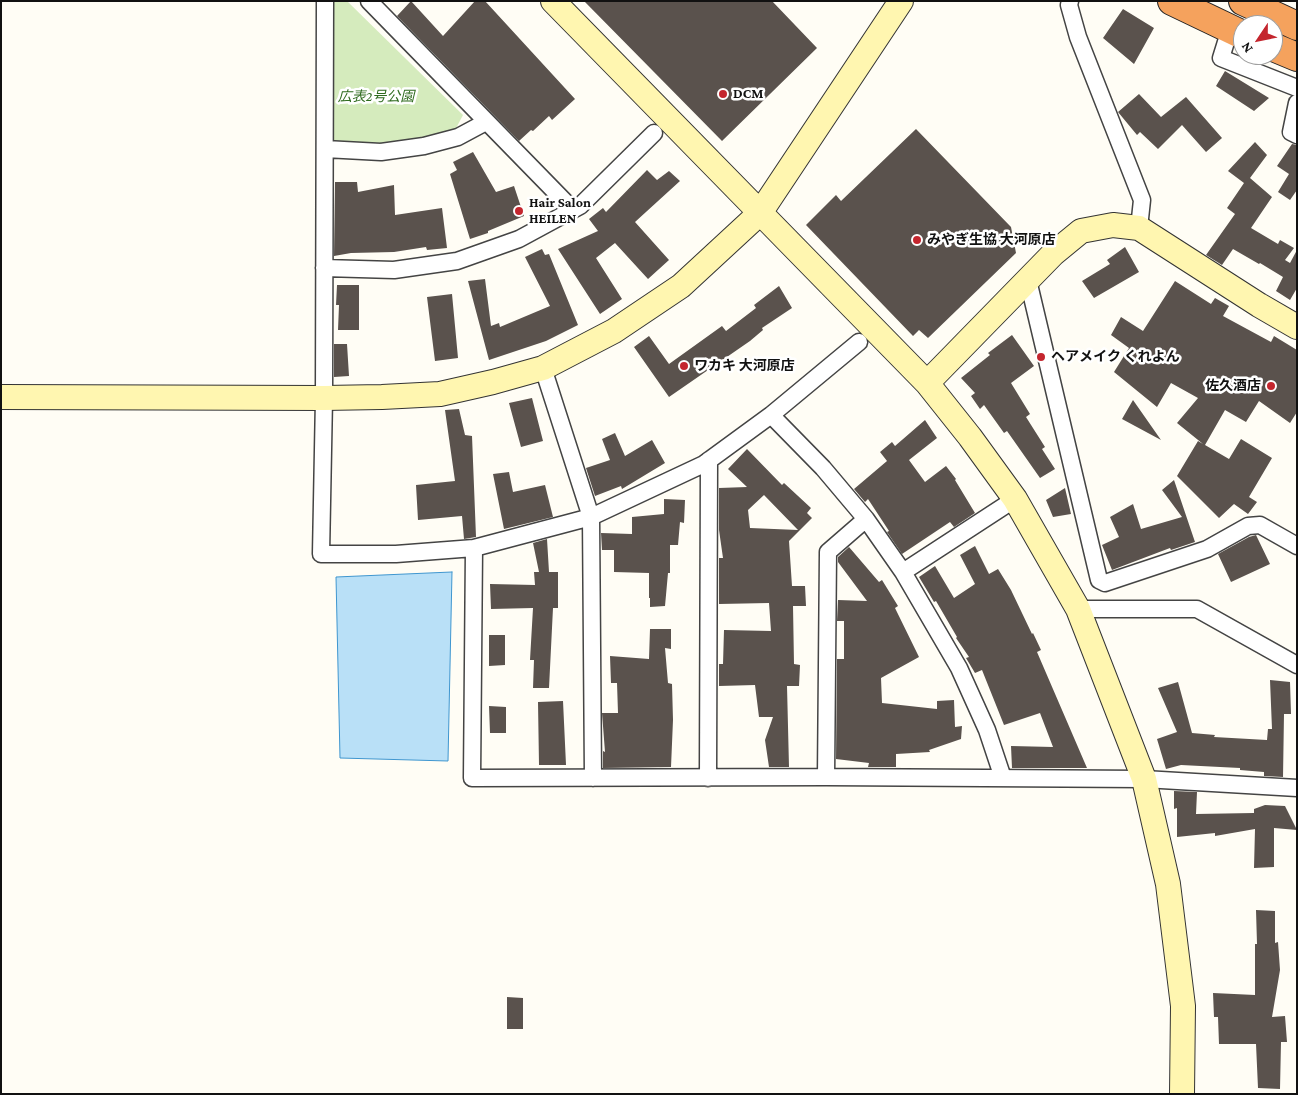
<!DOCTYPE html>
<meta charset="utf-8">
<style>
body{margin:0}
#map{position:relative;width:1298px;height:1095px;overflow:hidden;background:#fffdf5;font-family:"Crimson Pro",serif}
canvas{display:block}
.frame{position:absolute;inset:0;border:2px solid #111;pointer-events:none}
.north{position:absolute;left:1233px;top:15px;width:50px;height:50px;box-sizing:border-box;background:#fff;border:1px solid #a0a0a0;border-radius:50%;rotate:236deg;font-size:14px;font-weight:700;line-height:20px;text-align:center;color:#111}
.north::after{content:'';display:block;margin:auto;width:18px;height:22px;background:#c4262e;clip-path:polygon(50% 0,100% 100%,50% 72%,0 100%)}
</style>
<div id="map">
<canvas width="1298" height="1095"></canvas>
<div class="frame"></div>
<div class="north">N</div>
</div>
<script>
const c = document.querySelector('canvas').getContext('2d');
c.lineJoin = 'round';
function fillPath(path, color) { c.fillStyle = color; c.fill(path, 'evenodd'); }
const poly = rows => new Path2D(rows.map(r => 'M' + r).join(''));
function stroke(path, color, width, dash) { c.strokeStyle = color; c.lineWidth = width; c.lineCap = dash ? 'butt' : 'round'; c.setLineDash(dash || []); c.stroke(path); }
function drawText(font, color, halo, rows, align = 'center') {
  c.font = font + ' "Crimson Pro","Noto Sans JP",serif'; c.lineWidth = 5; c.setLineDash([]); c.textBaseline = 'middle'; c.strokeStyle = halo; c.fillStyle = color; for (const [text, x, y, turn = 0] of rows) {
    c.save(); c.translate(x, y); c.rotate((+turn || 0) * Math.PI / 180); c.textAlign = isNaN(turn) ? turn : align; if (halo) c.strokeText(text, 0, 0); c.fillText(text, 0, 0); c.restore();
  }
}
const green = poly([
 [329,1,347,1,463,115,454,132,408,142,370,144,328,142]
]);
const water = poly([
 [452,572,448,761,340,758,336,577,452,572]
]);
const building = poly([
 [411,1,443,36,475,1,485,1,575,99,552,120,549,116,533,131,531,130,519,141,397,16],
 [584,1,772,1,817,48,722,141],
 [1123,9,1154,28,1134,64,1103,38],
 [1225,71,1269,98,1254,111,1216,86],
 [1139,94,1161,117,1186,97,1222,138,1206,152,1182,125,1158,149,1140,132,1137,135,1118,112],
 [916,129,1011,227,1016,253,928,338,919,330,913,336,806,225,836,195,841,201],
 [1255,142,1267,155,1250,178,1272,197,1251,228,1278,244,1280,240,1294,248,1285,260,1290,263,1297,250,1297,288,1290,300,1276,291,1283,277,1260,263,1259,264,1233,249,1222,265,1206,255,1235,214,1227,208,1244,183,1228,171],
 [1292,144,1297,145,1297,190,1290,200,1278,192,1289,174,1277,166],
 [473,152,496,192,514,186,524,216,488,231,488,233,470,239,450,174,457,170,453,162],
 [647,170,657,180,669,171,680,181,635,222,669,260,648,279,615,243,596,258,622,299,600,314,558,249,598,231,589,219,603,208,606,212],
 [335,182,357,182,358,192,394,185,395,215,442,208,447,248,427,250,426,247,394,252,351,253,334,256],
 [1125,247,1139,272,1094,298,1082,281,1110,264,1107,260],
 [542,249,545,255,549,254,578,325,546,341,489,360,468,281,485,279,491,326,499,323,500,327,550,306,525,257],
 [1175,281,1211,304,1215,298,1229,306,1223,316,1271,342,1274,336,1297,350,1297,412,1290,423,1259,401,1246,422,1225,410,1205,445,1229,459,1241,439,1272,458,1249,497,1257,502,1248,514,1234,504,1219,518,1177,476,1198,441,1203,444,1177,423,1198,398,1171,383,1157,407,1114,372,1129,348,1111,335,1121,317,1143,331],
 [337,285,359,285,359,330,338,330,339,305,336,305],
 [779,286,792,308,762,328,763,330,750,341,669,397,634,347,649,336,669,364,722,326,726,331,756,308,754,305],
 [452,294,458,358,435,361,427,297],
 [1012,335,1034,366,1011,383,1030,414,1026,417,1045,447,1042,449,1055,469,1040,478,1007,431,1004,433,984,405,980,409,971,396,975,393,961,378,990,355,988,353],
 [334,344,347,344,349,376,334,377],
 [532,398,543,441,521,447,509,403],
 [1133,400,1161,440,1122,419],
 [459,409,465,435,472,436,476,537,464,539,462,516,418,520,416,485,455,481,445,410],
 [925,420,937,438,909,460,925,482,946,466,956,479,955,480,975,513,954,527,950,522,902,554,887,532,889,531,868,499,865,502,854,489,887,461,880,452,892,442,895,446],
 [615,433,625,456,652,440,665,463,622,489,621,486,595,496,586,468,610,460,602,439],
 [747,449,782,485,784,483,811,508,807,513,812,518,789,541,792,586,805,586,806,606,793,606,794,664,800,665,799,686,787,686,789,767,769,767,765,740,773,717,759,717,755,685,719,686,719,664,723,664,724,630,771,631,769,603,719,604,719,558,723,558,719,530,719,488,747,487,728,469],
 [764,495,798,530,750,528,748,510],
 [509,472,513,492,545,485,553,517,504,529,493,474],
 [1174,480,1195,542,1171,550,1170,548,1112,570,1102,545,1119,537,1110,517,1133,504,1141,529,1182,517,1162,490],
 [1065,488,1071,514,1053,517,1046,500],
 [664,499,685,500,684,523,680,522,678,545,670,545,670,573,668,573,665,606,650,607,650,598,649,598,649,573,614,572,614,550,602,550,601,533,632,534,632,517,664,514],
 [1256,535,1270,564,1231,582,1218,554,1249,537],
 [547,539,549,572,558,572,558,608,553,608,549,688,533,688,534,660,530,660,533,608,491,609,490,584,535,585,534,572,539,572,533,543],
 [975,546,989,574,998,569,1011,590,1032,634,1033,633,1041,650,1037,652,1087,768,1012,768,1011,746,1053,747,1040,713,1004,725,982,670,975,673,966,658,969,657,956,638,957,637,936,601,934,602,919,577,935,566,954,598,975,584,960,555],
 [849,547,879,582,882,580,898,606,895,608,919,657,881,678,882,703,937,709,937,701,954,700,955,727,962,726,961,739,929,750,930,752,896,754,896,767,868,767,869,763,836,759,837,659,844,659,844,621,837,621,838,600,867,601,838,562,838,557],
 [650,629,671,629,671,649,665,648,668,683,672,684,673,720,671,767,603,768,603,751,605,752,602,713,618,713,617,683,611,683,610,656,649,659],
 [489,635,505,635,505,665,489,666],
 [1270,680,1290,682,1291,714,1284,714,1283,777,1264,776,1264,772,1240,770,1240,768,1181,765,1166,769,1157,739,1177,732,1158,688,1178,682,1192,733,1215,735,1214,737,1267,740,1268,729,1272,729],
 [563,701,566,765,539,765,538,702],
 [489,706,506,707,506,733,490,733],
 [1174,791,1197,792,1196,814,1254,813,1254,809,1265,805,1285,806,1297,830,1274,828,1274,867,1254,868,1255,829,1215,836,1215,833,1177,837,1177,808,1174,809],
 [1256,910,1275,911,1275,943,1278,942,1280,970,1272,1017,1285,1016,1287,1042,1281,1042,1280,1089,1258,1088,1256,1044,1219,1044,1218,1017,1214,1017,1213,993,1255,995,1255,944,1257,944],
 [507,997,523,998,523,1029,507,1029]
]);
const street = poly([
 [325,1,324,398,321,554,396,554,474,548,591,517,704,464,771,415,859,342],
 [369,1,573,210],
 [1070,1,1069,5,1078,37,1142,200,1139,228],
 [1230,29,1221,58,1297,88],
 [1297,103,1291,132,1297,135],
 [325,149,381,152,424,146,458,137,486,122],
 [324,268,394,270,457,261,519,239,580,206,654,133],
 [1028,280,1099,580,1105,583,1207,549,1248,526,1260,525,1297,546],
 [543,368,591,517,593,778],
 [771,415,823,468,866,519,903,572,959,668,987,730,1003,778],
 [474,548,472,778,826,777,1144,779,1297,788],
 [903,572,1015,499],
 [1078,609,1197,609,1297,665],
 [826,777,828,552,866,519],
 [708,778,709,460]
]);
const secondary = poly([
 [553,1,927,383,970,437,1015,499,1078,609,1144,779,1168,884,1183,1006,1182,1094],
 [927,383,1053,254,1081,231,1113,225,1139,228,1259,305,1297,327],
 [1,397,324,398,382,397,440,394,493,382,543,368,614,331,681,286,760,213,901,1]
]);
const highway = poly([
 [1172,1,1243,35],
 [1243,1,1297,26],
 [1273,47,1297,57]
]);
const markers = [
 [723,94,5,"#c4262e"],
 [519,211,5,"#c4262e"],
 [917,240,5,"#c4262e"],
 [1041,357,5,"#c4262e"],
 [684,366,5,"#c4262e"],
 [1271,386,5,"#c4262e"]
];
const poiNames = [
 ["DCM",733,94],
 ["Hair Salon",529,203],
 ["HEILEN",529,219],
 ["みやぎ生協 大河原店",927,240],
 ["ヘアメイク くれよん",1051,357],
 ["ワカキ 大河原店",694,366],
 ["佐久酒店",1261,386,"right"]
];
const parkNames = [
 ["広表2号公園",376,97]
];
fillPath(green, '#d5ebbd');
fillPath(water, '#b9e0f7');
stroke(water, '#3f96cf', 1);
fillPath(building, '#5a524d');
stroke(street, '#444', 19);
stroke(secondary, '#333', 26);
stroke(highway, '#222', 30);
stroke(street, '#fff', 16);
stroke(secondary, '#fff6b0', 24);
stroke(highway, '#f5a25d', 28);
for (const [x, y, r, color] of markers) { const dot = new Path2D(); dot.arc(x, y, r, 0, 2 * Math.PI); c.fillStyle = color; c.fill(dot); stroke(dot, '#fff', 2); }
drawText('bold 14px', '#111', '#fff', poiNames, 'left');
drawText('italic 14px', '#2f6b1f', '#fff', parkNames);
</script>
